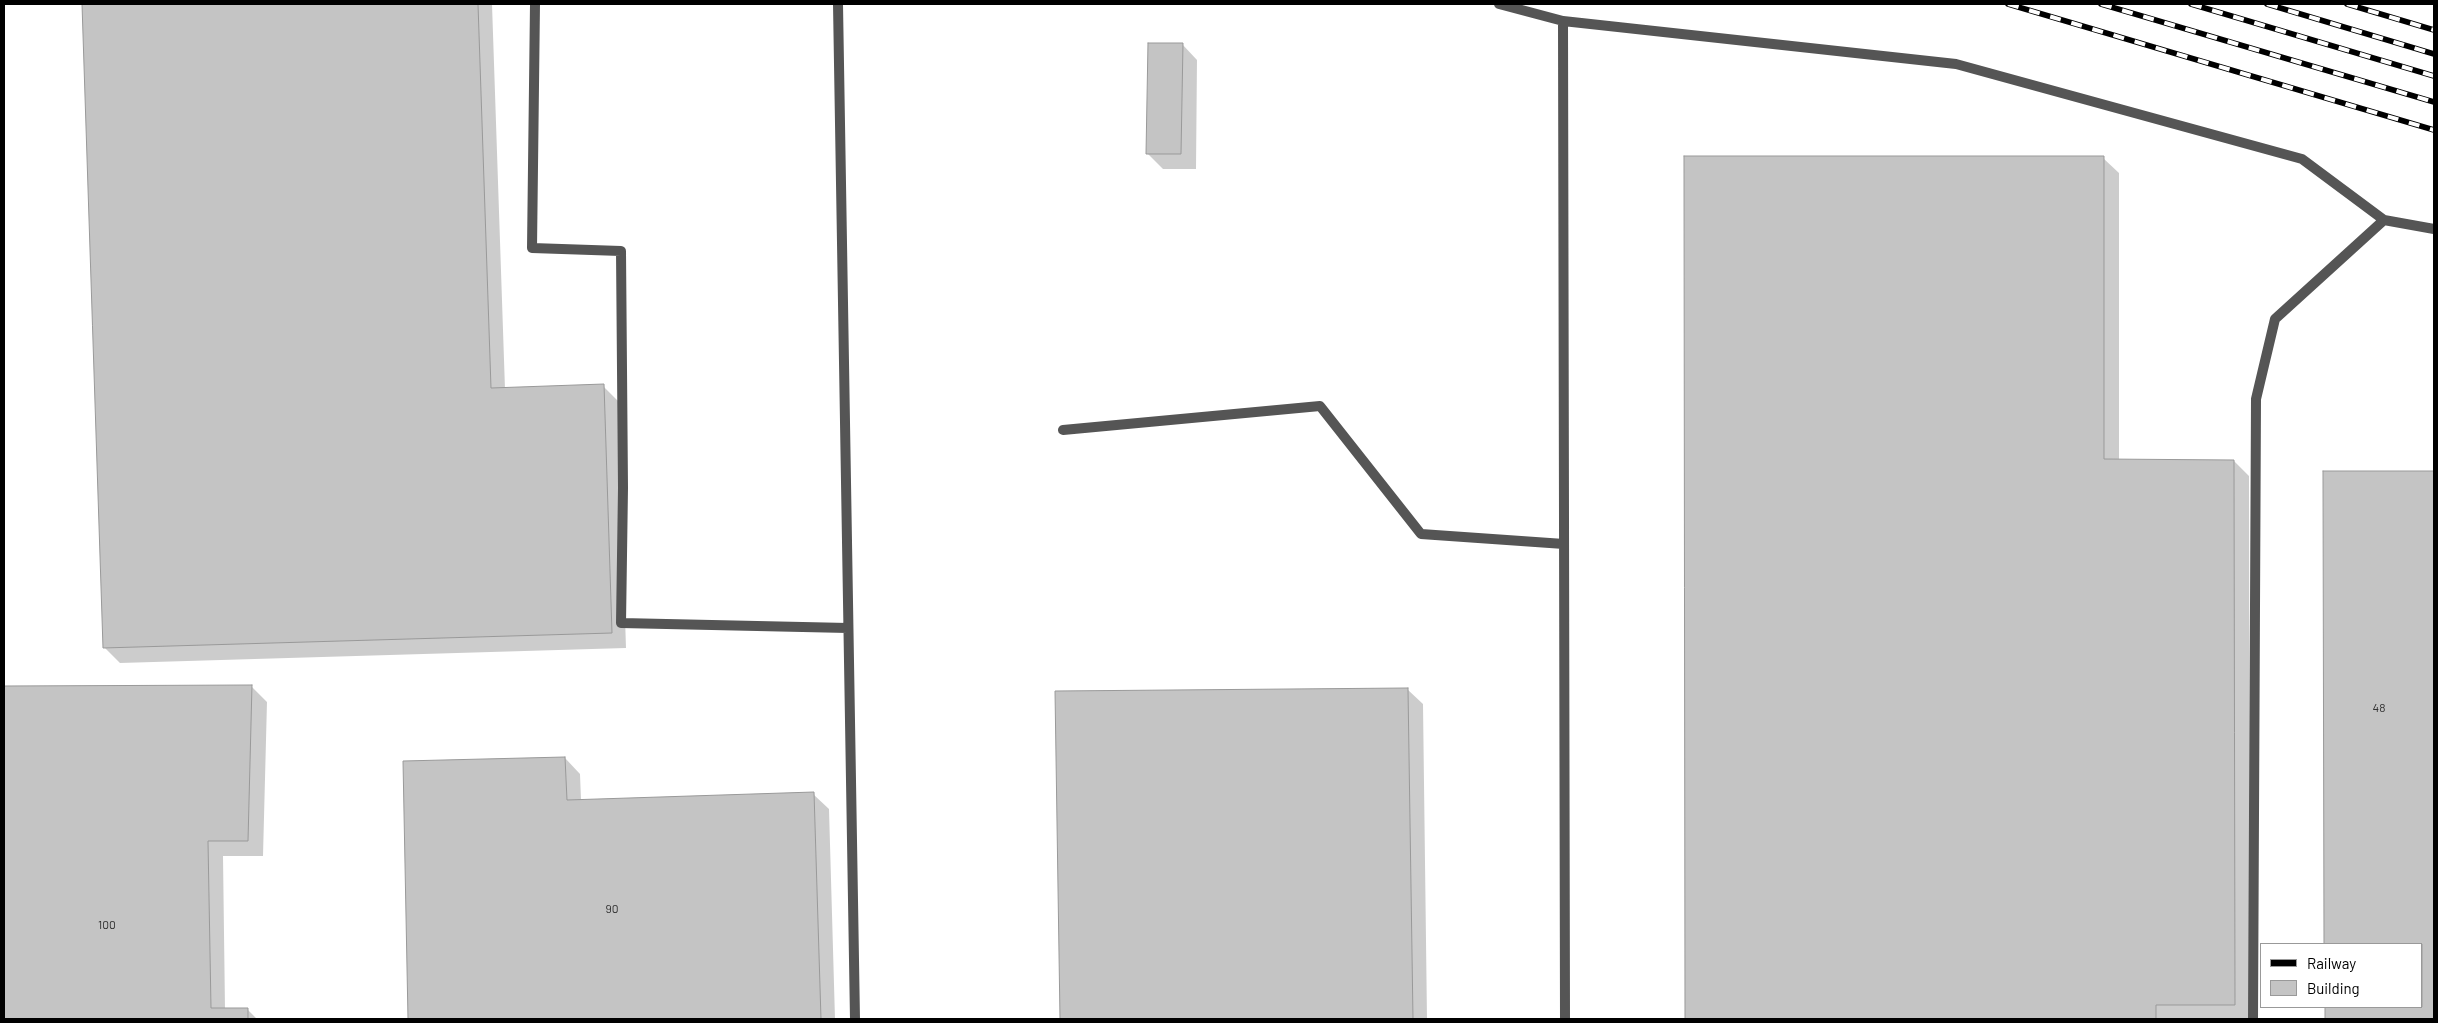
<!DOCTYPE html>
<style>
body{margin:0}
#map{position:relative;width:2438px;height:1023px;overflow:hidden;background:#fff;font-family:Barlow,sans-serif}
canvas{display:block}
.frame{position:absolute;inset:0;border:5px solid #000;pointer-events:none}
.legend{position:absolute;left:2260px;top:943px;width:162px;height:65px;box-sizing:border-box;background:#fff;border:1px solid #999;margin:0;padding:6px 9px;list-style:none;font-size:15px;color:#000}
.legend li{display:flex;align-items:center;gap:10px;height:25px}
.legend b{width:25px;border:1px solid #999}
</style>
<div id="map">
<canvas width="2438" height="1023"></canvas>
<div class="frame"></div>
<ul class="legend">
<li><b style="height:6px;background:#000"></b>Railway</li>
<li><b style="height:14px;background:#c4c4c4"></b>Building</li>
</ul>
</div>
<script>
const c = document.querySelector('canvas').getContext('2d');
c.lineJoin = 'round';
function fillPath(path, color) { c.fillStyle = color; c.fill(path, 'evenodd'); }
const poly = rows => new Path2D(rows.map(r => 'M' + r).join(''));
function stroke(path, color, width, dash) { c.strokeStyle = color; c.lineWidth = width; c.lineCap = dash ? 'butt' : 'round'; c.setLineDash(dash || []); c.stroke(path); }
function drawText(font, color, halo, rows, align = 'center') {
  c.font = font + ' Barlow,sans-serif'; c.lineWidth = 5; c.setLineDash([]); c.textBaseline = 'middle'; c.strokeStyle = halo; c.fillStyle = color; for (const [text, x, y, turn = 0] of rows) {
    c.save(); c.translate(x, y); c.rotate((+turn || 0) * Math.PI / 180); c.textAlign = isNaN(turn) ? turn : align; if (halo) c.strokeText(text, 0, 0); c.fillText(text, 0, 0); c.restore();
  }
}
const shadow = poly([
 [83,4,492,4,505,389,603,386,618,401,626,648,120,663,105,648],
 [1182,44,1197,60,1196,169,1163,169,1147,153],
 [1685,157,2103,158,2119,173,2119,461,2234,461,2249,476,2250,1019,1686,1019],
 [2325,472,2434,472,2434,1019,2326,1019,2326,1007,2422,1007,2422,944,2326,944],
 [4,687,252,687,267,702,263,856,223,856,225,1009,247,1009,257,1019,4,1019],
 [1407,689,1423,704,1427,1019,1061,1019,1057,693],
 [565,758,580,774,581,800,813,794,829,809,835,1019,409,1019,404,763]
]);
const building = poly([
 [82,4,478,4,491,388,604,384,612,633,103,648,82,4],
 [1148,43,1183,43,1181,154,1146,154,1148,43],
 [1684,156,2104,156,2104,459,2234,460,2235,1005,2156,1005,2156,1019,1685,1019,1684,156],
 [2323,471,2434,471,2434,1019,2325,1019,2325,1007,2422,1007,2422,944,2324,944,2323,471],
 [252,685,248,841,208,841,211,1008,248,1008,248,1019,4,1019,4,686,252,685],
 [1408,688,1413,1019,1060,1019,1055,691,1408,688],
 [565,757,567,800,814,792,821,1019,408,1019,403,761,565,757]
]);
const lane = poly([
 [535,4,532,248,621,251,623,488,621,623,848,628],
 [838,4,855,1019],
 [1499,4,1563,21],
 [1063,430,1320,406,1421,534,1564,544],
 [1565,1019,1563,21,1956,64,2302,159,2384,220],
 [2253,1019,2256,399,2275,319,2384,220,2434,229]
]);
const rail = poly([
 [2008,4,2434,130],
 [2101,4,2434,102],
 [2191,4,2434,76],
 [2267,4,2434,54],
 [2347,4,2434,30]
]);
const numberNames = [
 ["48",2379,708],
 ["90",612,909],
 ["100",107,925]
];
fillPath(shadow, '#0003');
fillPath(building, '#c4c4c4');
stroke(building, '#999', 1);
stroke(lane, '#555', 10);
stroke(rail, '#000', 5.5);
stroke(rail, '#fff', 4, [11]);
drawText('12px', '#313131', null, numberNames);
</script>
